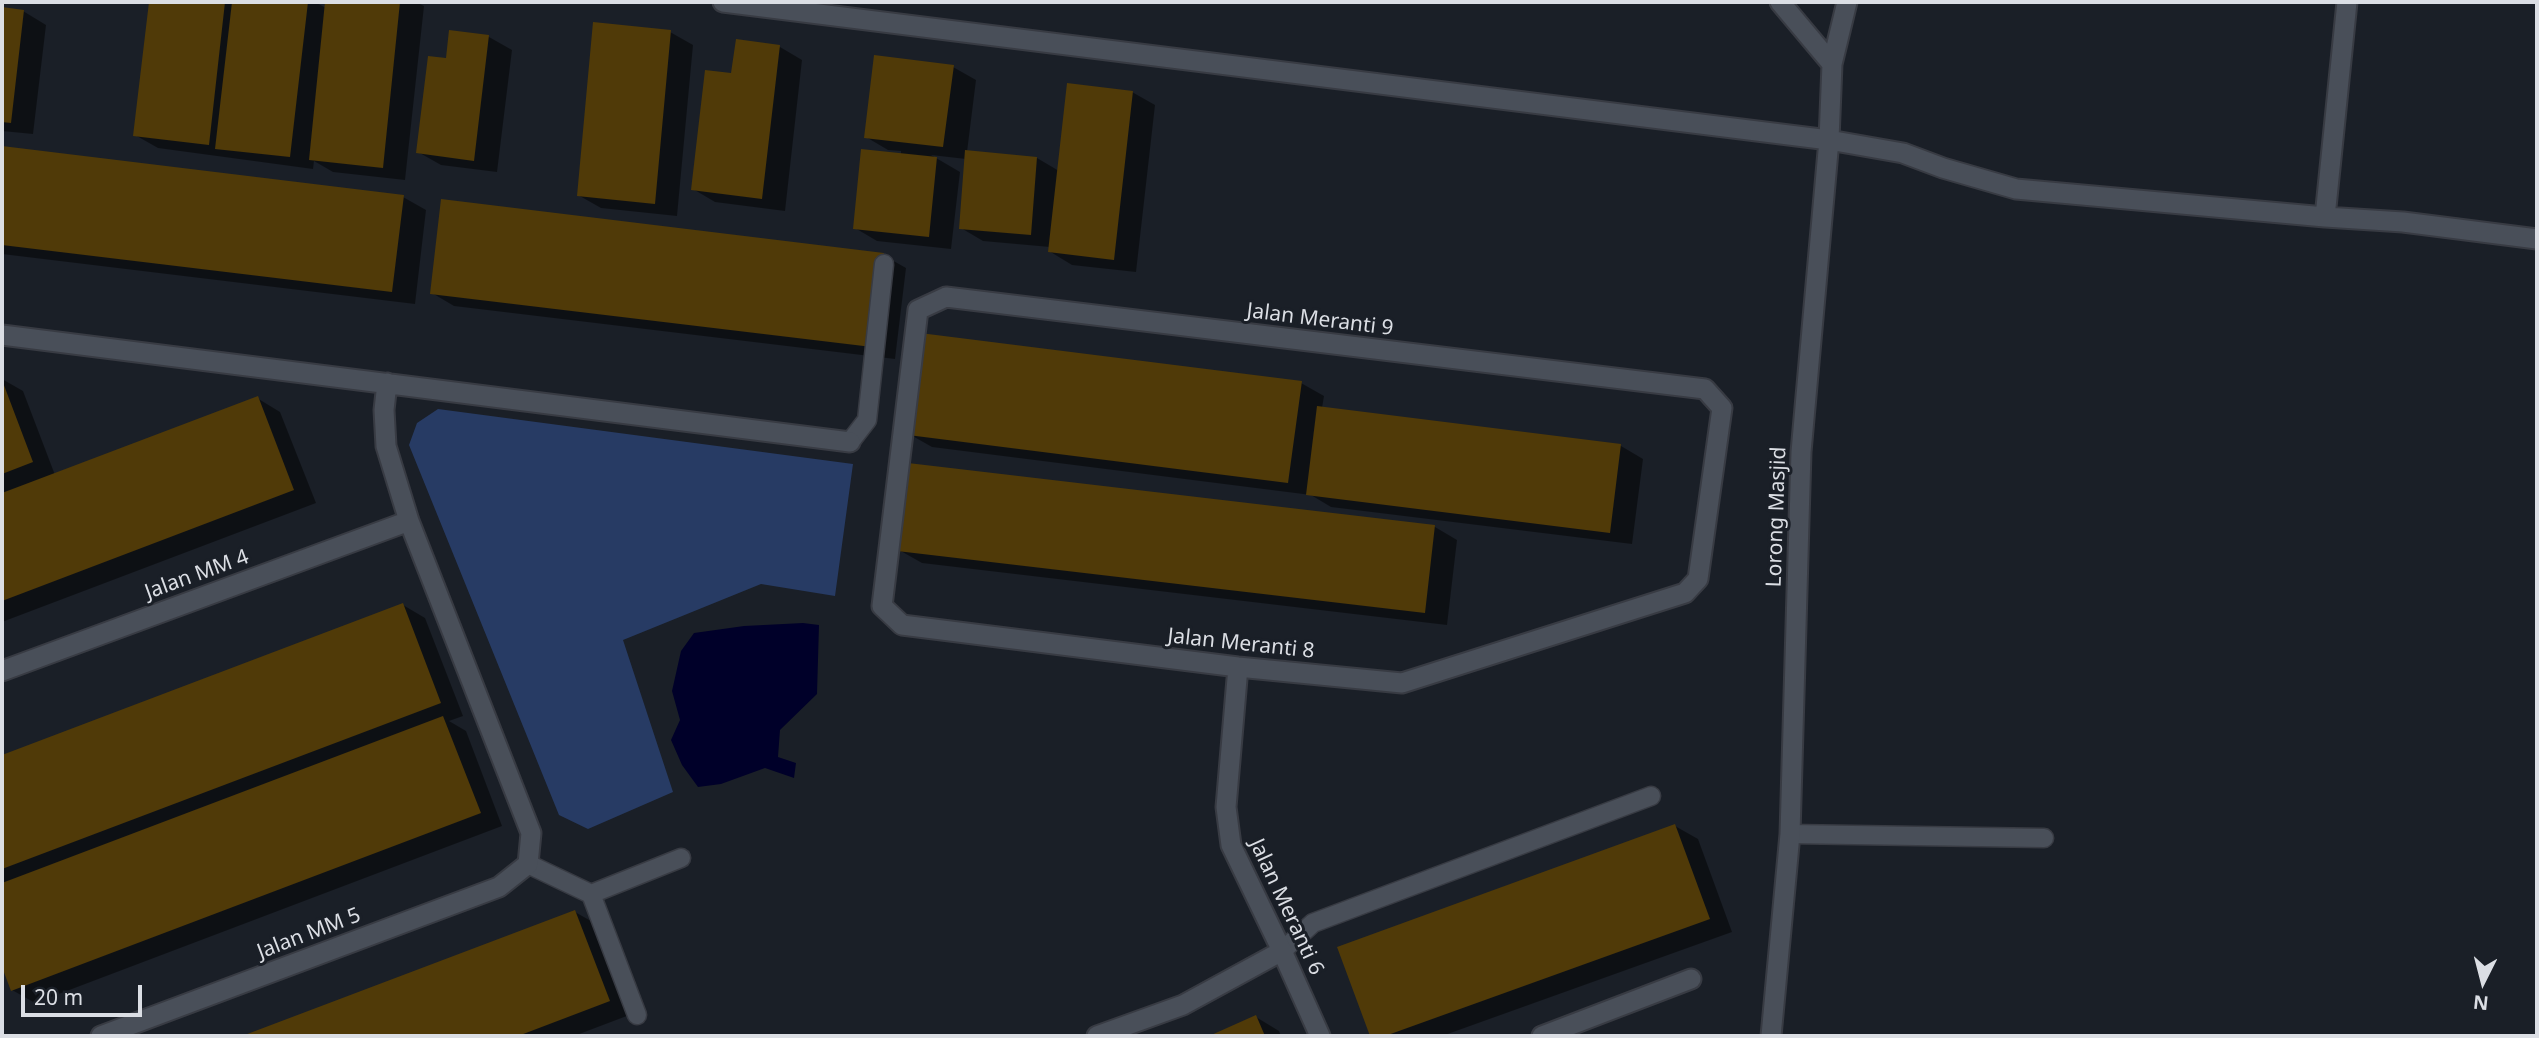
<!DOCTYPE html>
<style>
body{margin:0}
#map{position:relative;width:2539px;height:1038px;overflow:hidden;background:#1a1f27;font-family:"Noto Sans",sans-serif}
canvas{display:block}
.frame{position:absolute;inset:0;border:4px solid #dbdee4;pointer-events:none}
.north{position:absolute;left:2448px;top:947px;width:70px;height:70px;-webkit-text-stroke:5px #1a1f27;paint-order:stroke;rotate:186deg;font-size:19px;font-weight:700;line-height:28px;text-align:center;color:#dbdee4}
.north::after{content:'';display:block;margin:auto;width:24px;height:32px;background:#dbdee4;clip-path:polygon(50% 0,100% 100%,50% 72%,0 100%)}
.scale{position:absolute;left:21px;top:985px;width:121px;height:32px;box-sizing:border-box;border:4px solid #dbdee4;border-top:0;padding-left:9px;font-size:21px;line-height:24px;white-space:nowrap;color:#dbdee4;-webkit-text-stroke:5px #1a1f27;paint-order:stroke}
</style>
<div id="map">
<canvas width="2539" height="1038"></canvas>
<div class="frame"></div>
<div class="north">N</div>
<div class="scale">20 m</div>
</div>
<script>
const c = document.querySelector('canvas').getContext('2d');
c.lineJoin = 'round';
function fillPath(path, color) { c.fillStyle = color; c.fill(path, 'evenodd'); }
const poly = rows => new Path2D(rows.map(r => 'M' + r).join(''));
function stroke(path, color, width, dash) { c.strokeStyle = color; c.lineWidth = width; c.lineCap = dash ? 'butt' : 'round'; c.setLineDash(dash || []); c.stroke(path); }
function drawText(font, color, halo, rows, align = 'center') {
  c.font = font + ' "Noto Sans",sans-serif'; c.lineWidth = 6; c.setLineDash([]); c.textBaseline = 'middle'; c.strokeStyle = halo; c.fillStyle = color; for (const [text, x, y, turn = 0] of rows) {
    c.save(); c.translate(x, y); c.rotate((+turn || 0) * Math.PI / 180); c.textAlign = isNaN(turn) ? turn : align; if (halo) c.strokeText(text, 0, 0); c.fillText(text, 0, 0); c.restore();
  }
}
const green = poly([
 [438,409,853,464,835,596,761,584,623,640,673,792,588,829,559,815,409,445,417,423]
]);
const water = poly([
 [803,623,819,625,817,694,780,730,778,757,796,763,794,778,765,768,721,784,698,787,682,765,671,740,680,720,672,691,681,651,694,633,744,626]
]);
const shadow = poly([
 [150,2,315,2,326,8,327,2,416,2,424,6,405,180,333,172,314,161,313,169,158,148,135,135],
 [2,9,23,11,46,25,33,134,2,131],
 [451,32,489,37,512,50,497,172,441,165,418,152,447,60],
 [670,32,693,45,677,216,601,208,578,195],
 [780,47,802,60,785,211,715,202,693,189,733,75],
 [953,67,976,80,967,152,1037,158,1059,171,1132,92,1155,105,1136,272,1072,265,1049,251,1050,247,983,241,961,228,966,159,931,155,960,172,951,249,877,241,855,228,901,155,901,151,888,150,866,137],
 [2,147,403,197,426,210,415,304,2,254],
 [883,255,906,268,895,359,454,306,432,293],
 [2,379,23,391,55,475,257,398,280,412,316,503,2,622],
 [1301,383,1324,396,1322,408,1621,446,1643,459,1632,544,1331,507,1311,495,932,447,909,434],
 [1435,527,1457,540,1447,625,922,563,899,550],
 [403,605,425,618,463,716,449,721,466,731,502,826,35,1003,12,990,2,962,2,757],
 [1675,826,1698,839,1732,932,1442,1036,1372,1036,1339,948],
 [575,912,598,925,632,1014,574,1036,246,1036],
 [1256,1017,1279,1031,1281,1036,1213,1036]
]);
const building = poly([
 [149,2,225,2,209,145,133,136],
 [232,2,308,2,290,157,215,149],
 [325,2,400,2,383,168,309,160],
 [2,7,24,10,11,123,2,122],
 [593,22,671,30,655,204,577,196],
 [449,30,489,35,474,161,416,153,428,56,446,58],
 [736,39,780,45,762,199,691,190,705,70,731,73],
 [874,55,954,65,943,147,864,138],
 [1067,83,1133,91,1114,260,1048,252],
 [2,146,404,195,392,292,2,245],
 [861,149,937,157,929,237,853,229],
 [965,150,1037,157,1031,235,959,229],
 [441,199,884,253,872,347,430,294],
 [920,333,1302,381,1288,483,908,435],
 [2,380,33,462,2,474],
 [258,396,294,490,2,601,2,493],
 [1317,406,1621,444,1610,533,1306,495],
 [908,463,1435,525,1425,613,897,551],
 [403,603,441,703,2,869,2,755],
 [443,716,481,813,11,991,2,967,2,883],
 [1675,824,1710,919,1385,1036,1370,1036,1337,947],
 [575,910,610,1001,518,1036,242,1036],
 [1256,1015,1265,1036,1209,1036]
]);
const service = poly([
 [850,442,867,420,884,264],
 [1790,834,2044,838],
 [528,864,591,894,681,858],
 [591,894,637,1015],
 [1282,951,1313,923,1651,796]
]);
const minor = poly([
 [723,2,1829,140,1903,153,1943,168,2016,189,2325,217,2403,222,2537,239],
 [1780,2,1832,64],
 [2325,217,2347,2],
 [946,297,1705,389,1722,408,1698,579,1685,593,1402,683,1238,667,902,625,882,606,918,310,946,297],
 [2,335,850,442],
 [1238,667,1226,807,1231,845,1282,951,1320,1036],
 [2,671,409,521],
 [101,1036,499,887,528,864,531,833,409,521,386,446,384,410,387,383],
 [1097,1036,1183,1005,1282,951],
 [1542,1036,1691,979],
 [1771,1036,1790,834,1801,452,1829,140,1832,64,1847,2]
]);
const streetNames = [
 ["Jalan Meranti 9",1320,320,7],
 ["Lorong Masjid",1777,517,-88],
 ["Jalan MM 4",197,575,-20],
 ["Jalan Meranti 8",1241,644,6],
 ["Jalan Meranti 6",1286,907,65],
 ["Jalan MM 5",309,934,-21]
];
fillPath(green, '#273b64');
fillPath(water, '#000029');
fillPath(shadow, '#0007');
fillPath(building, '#503a08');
stroke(service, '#383b43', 21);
stroke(minor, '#383b43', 23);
stroke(service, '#494f59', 18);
stroke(minor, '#494f59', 19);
drawText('21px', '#dbdee4', '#1a1f27', streetNames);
</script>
